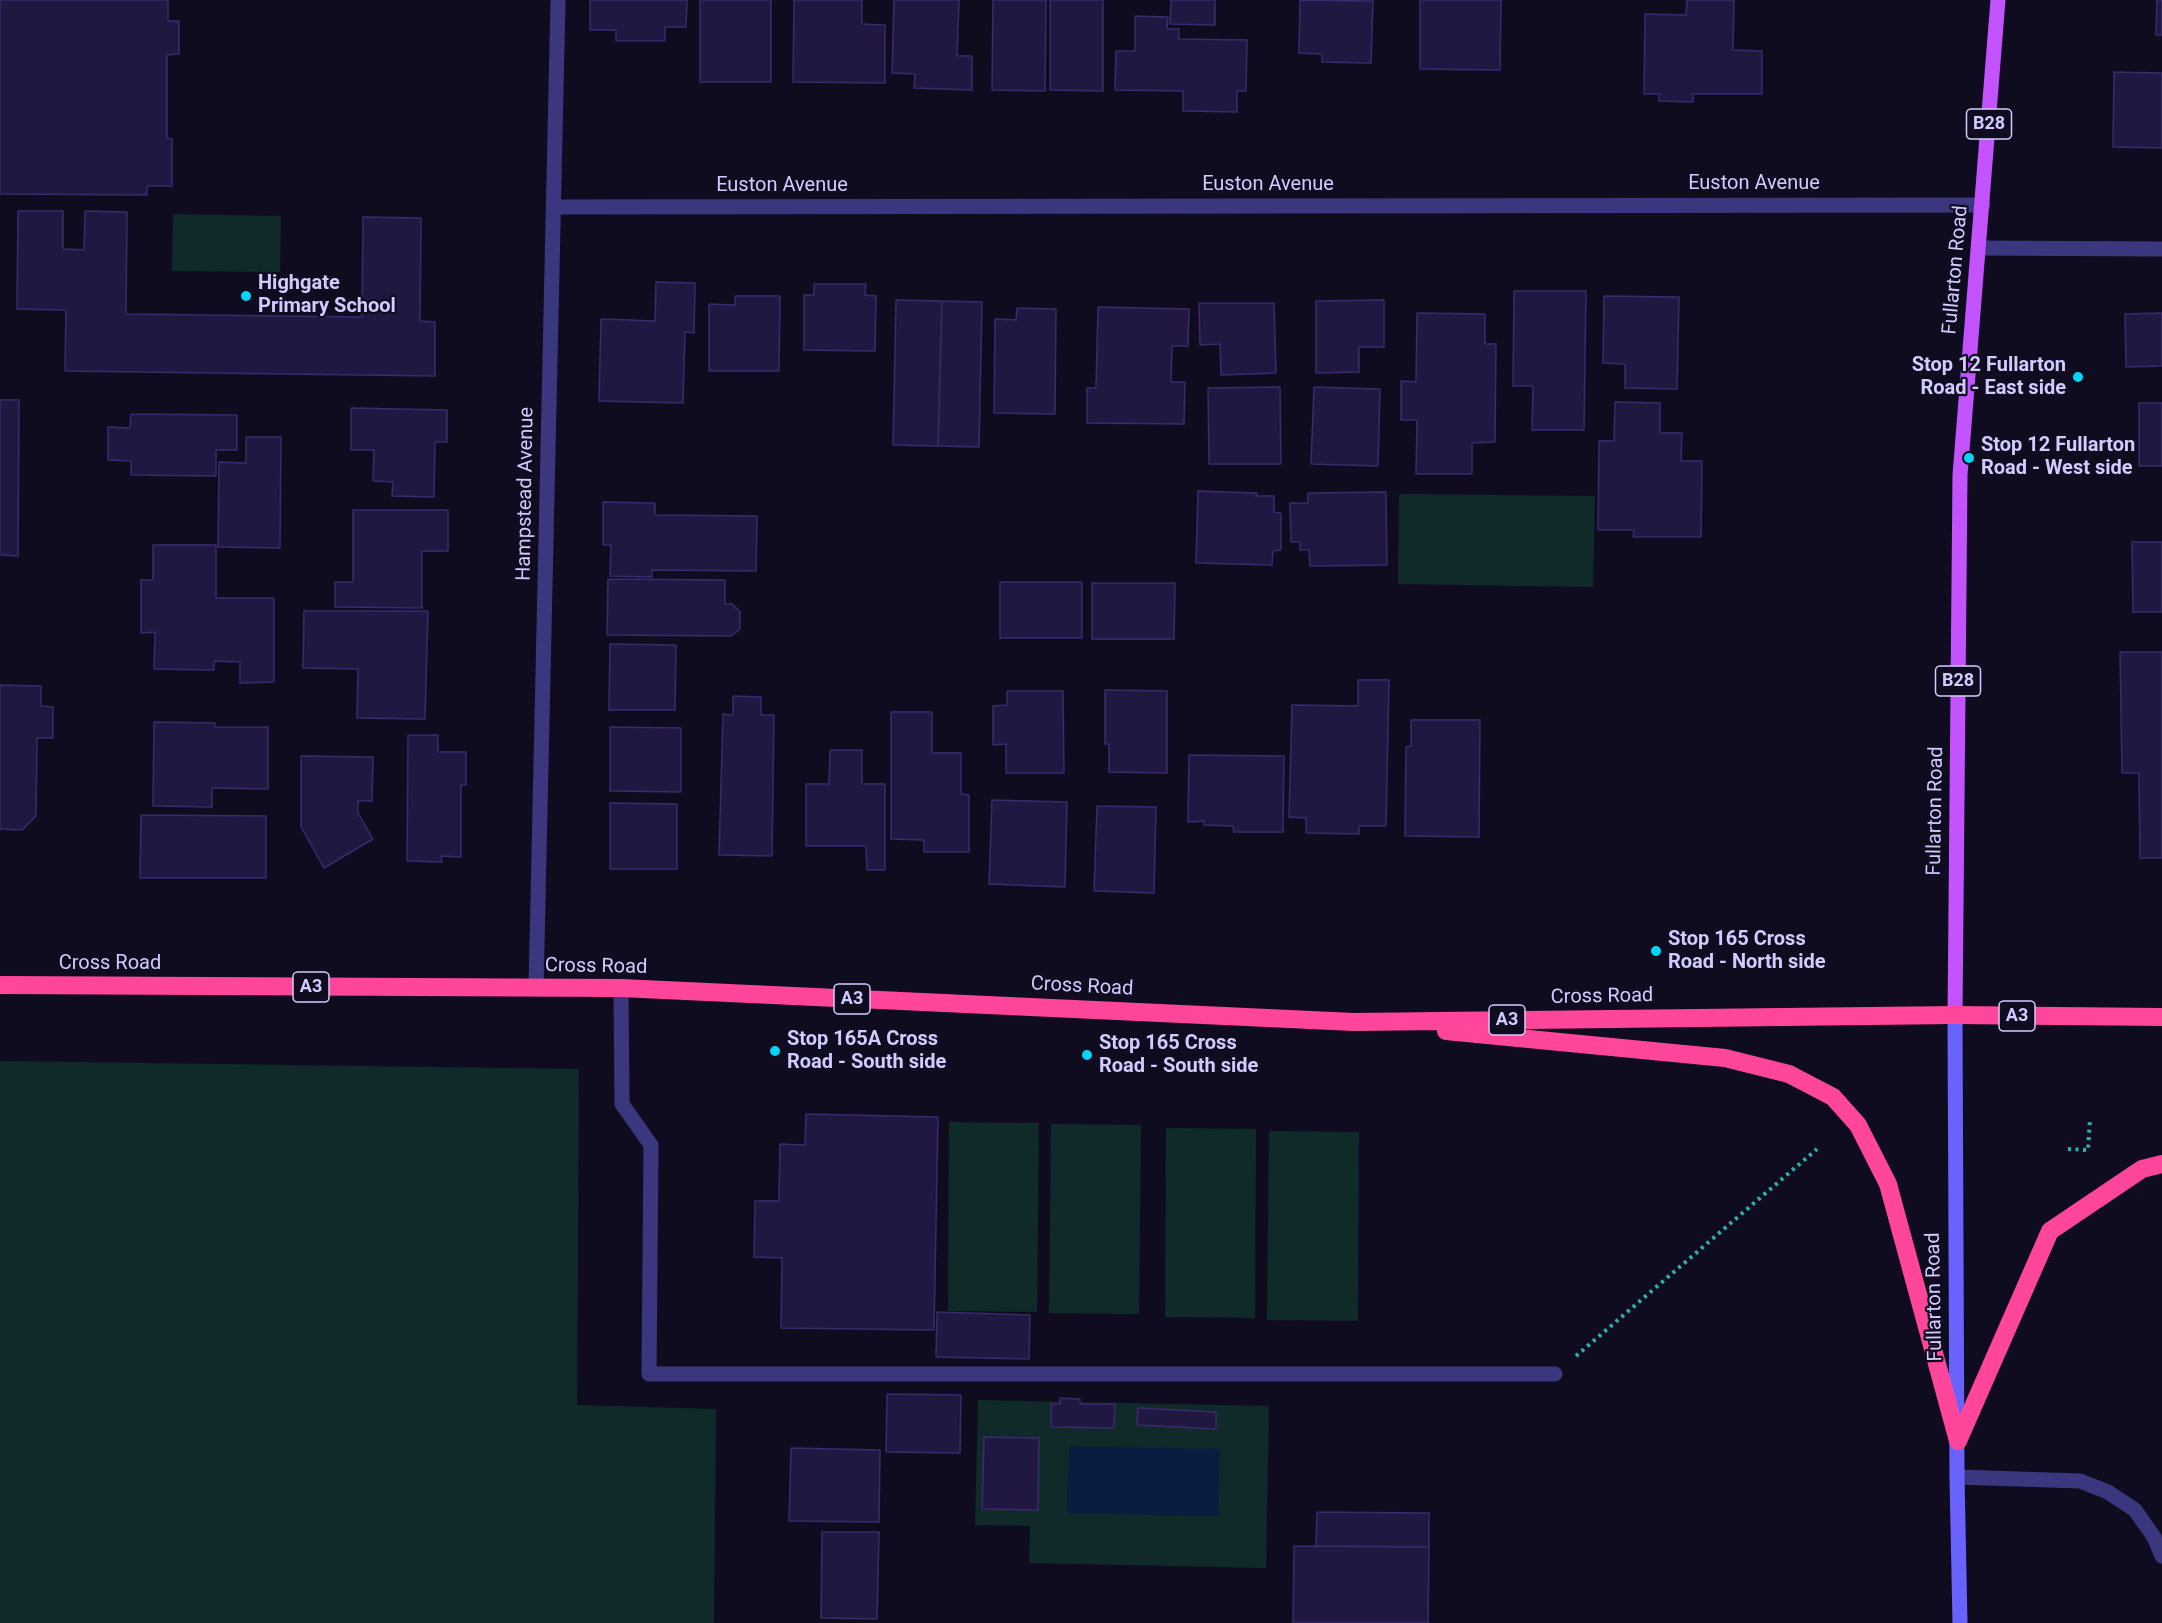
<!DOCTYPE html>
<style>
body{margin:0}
canvas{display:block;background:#100c20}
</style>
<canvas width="2162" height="1623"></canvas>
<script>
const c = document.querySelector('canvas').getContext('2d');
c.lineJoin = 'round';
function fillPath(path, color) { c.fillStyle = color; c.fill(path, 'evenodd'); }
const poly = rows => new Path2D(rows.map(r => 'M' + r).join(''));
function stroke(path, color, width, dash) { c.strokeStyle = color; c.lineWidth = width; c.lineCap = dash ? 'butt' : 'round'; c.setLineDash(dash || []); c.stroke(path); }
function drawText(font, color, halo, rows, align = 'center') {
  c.font = font + ' Roboto,sans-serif'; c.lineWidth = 4.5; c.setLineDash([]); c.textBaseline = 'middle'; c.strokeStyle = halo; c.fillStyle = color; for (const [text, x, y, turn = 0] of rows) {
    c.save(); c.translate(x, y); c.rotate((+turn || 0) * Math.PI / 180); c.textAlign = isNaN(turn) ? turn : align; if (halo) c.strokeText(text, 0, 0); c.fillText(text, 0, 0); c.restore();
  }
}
const green = poly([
 [173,214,281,216,280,272,172,271],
 [1399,494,1595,496,1593,587,1398,584],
 [0,1061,579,1069,577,1405,716,1409,714,1623,0,1623],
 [949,1122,1039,1123,1037,1312,948,1311],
 [1051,1124,1141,1125,1139,1314,1049,1313],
 [1166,1128,1256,1129,1255,1318,1165,1317],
 [1269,1131,1359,1132,1358,1321,1267,1320],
 [978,1400,1269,1406,1266,1568,1029,1563,1030,1526,975,1525]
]);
const water = poly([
 [1069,1446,1220,1449,1218,1516,1067,1513]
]);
const building = poly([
 [0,0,168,0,168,21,179,21,179,54,167,55,167,138,172,139,172,186,147,186,147,195,0,194,0,0],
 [590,0,687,0,686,27,665,27,665,41,616,41,616,30,590,30,590,0],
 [700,0,771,0,771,82,700,82,700,0],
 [794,0,862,0,862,24,885,25,885,83,793,82,794,0],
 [894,0,959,0,957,56,972,56,972,90,914,88,915,74,892,73,894,0],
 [993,0,1046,0,1045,91,992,90,993,0],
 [1050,0,1103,0,1103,91,1050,90,1050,0],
 [1171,0,1215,0,1215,25,1170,24,1171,0],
 [1300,0,1373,1,1371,63,1322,62,1322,54,1299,53,1300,0],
 [1420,0,1501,0,1500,70,1420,69,1420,0],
 [1687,0,1734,0,1733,50,1762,51,1762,94,1693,94,1693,102,1659,101,1659,94,1644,94,1645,14,1686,15,1687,0],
 [2157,0,2162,0,2162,35,2156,35,2157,0],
 [1135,16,1168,17,1167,29,1179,29,1179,39,1247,40,1246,91,1237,91,1237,112,1183,111,1183,91,1115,90,1116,51,1135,51,1135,16],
 [2114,72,2162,73,2162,148,2113,147,2114,72],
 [18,211,63,211,63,249,84,250,85,211,127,212,126,314,362,317,363,217,421,218,420,321,435,322,435,376,65,371,66,310,17,309,18,211],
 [656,282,695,283,694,333,685,332,683,403,599,401,601,319,655,321,656,282],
 [814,284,866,284,865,295,876,296,875,351,804,350,804,295,814,295,814,284],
 [1514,291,1586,291,1584,430,1532,430,1533,386,1513,386,1514,291],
 [735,296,780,296,779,371,709,371,709,304,735,305,735,296],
 [1604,296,1679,297,1677,389,1625,388,1625,364,1603,363,1604,296],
 [896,300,942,301,938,446,893,445,896,300],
 [1384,300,1384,347,1359,347,1359,372,1316,373,1316,301,1384,300],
 [942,301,982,302,979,447,938,446,942,301],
 [1199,303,1274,303,1276,373,1221,375,1220,344,1200,345,1199,303],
 [1098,307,1189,309,1188,346,1172,346,1171,382,1185,382,1184,424,1087,423,1087,388,1096,388,1098,307],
 [1017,308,1056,309,1055,414,994,413,995,319,1016,320,1017,308],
 [1417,313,1485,314,1485,344,1496,344,1495,442,1472,443,1472,474,1416,474,1417,420,1401,420,1401,381,1416,382,1417,313],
 [2162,313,2162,366,2126,367,2125,314,2162,313],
 [1280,387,1281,464,1209,464,1208,388,1280,387],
 [1314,387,1380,389,1378,466,1311,464,1314,387],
 [0,400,19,400,18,556,0,555,0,400],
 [1615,402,1660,403,1660,433,1682,433,1681,461,1702,461,1701,537,1633,537,1634,530,1598,530,1599,441,1614,441,1615,402],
 [2139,403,2162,403,2162,466,2139,466,2139,403],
 [351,408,447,410,447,442,435,442,434,497,392,496,393,482,373,481,374,450,351,450,351,408],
 [131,414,237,415,237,450,216,450,216,476,131,475,131,461,108,460,108,427,130,428,131,414],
 [246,437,281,437,280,548,218,547,219,462,246,463,246,437],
 [1198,491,1257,493,1256,496,1274,496,1274,512,1281,513,1281,550,1273,551,1272,565,1196,563,1198,491],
 [1386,492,1387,565,1310,566,1309,550,1300,550,1300,542,1291,542,1290,503,1308,503,1308,493,1386,492],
 [603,502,655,503,655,515,757,516,756,571,652,570,652,577,610,576,611,545,603,545,603,502],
 [353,510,448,510,448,551,422,551,422,608,335,607,335,582,353,582,353,510],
 [2132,542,2162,542,2162,612,2133,612,2132,542],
 [153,545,216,545,216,598,274,598,274,682,240,683,240,662,214,661,214,670,154,669,155,632,141,633,141,580,153,580,153,545],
 [608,579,725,580,725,604,732,604,740,612,740,629,731,636,607,635,608,579],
 [1000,582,1082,582,1082,638,1000,638,1000,582],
 [1092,583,1175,583,1174,639,1092,639,1092,583],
 [304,611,428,611,425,719,357,718,358,669,303,668,304,611],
 [610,644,676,645,675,710,609,710,610,644],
 [2120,652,2162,652,2162,858,2140,858,2139,773,2122,773,2120,652],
 [1358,680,1389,680,1386,826,1359,826,1359,834,1306,833,1306,818,1289,817,1292,705,1358,706,1358,680],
 [0,685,41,686,41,706,53,707,53,738,37,738,36,816,22,830,0,829,0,685],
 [1105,690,1167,691,1167,773,1109,772,1109,744,1105,744,1105,690],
 [1007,691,1063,691,1064,773,1006,773,1006,744,993,745,993,706,1007,705,1007,691],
 [733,696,761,697,761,715,774,715,772,856,719,855,723,714,733,715,733,696],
 [891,712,932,712,932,753,961,753,961,794,969,795,969,852,924,852,924,840,891,839,891,712],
 [1411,720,1480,720,1479,837,1405,836,1406,747,1411,746,1411,720],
 [154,722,215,723,215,727,268,727,268,789,212,788,212,807,153,806,154,722],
 [610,727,681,728,681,792,610,791,610,727],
 [408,735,438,735,438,752,466,752,466,785,461,785,461,857,441,856,442,862,407,861,408,735],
 [830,750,862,750,862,784,885,784,885,870,867,870,866,846,806,846,806,784,829,784,830,750],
 [1189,755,1284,756,1283,832,1234,832,1233,826,1204,825,1204,821,1188,822,1189,755],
 [301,756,373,757,372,801,358,801,358,813,373,839,324,868,301,827,301,756],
 [992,800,1067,802,1065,887,989,884,992,800],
 [610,803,677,804,677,869,610,869,610,803],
 [1097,806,1156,807,1154,893,1094,891,1097,806],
 [141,815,266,816,266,878,140,878,141,815],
 [806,1114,938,1117,934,1330,781,1328,782,1258,754,1257,755,1201,779,1201,780,1144,805,1145,806,1114],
 [937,1312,1030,1315,1029,1359,936,1357,937,1312],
 [887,1394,961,1395,960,1453,886,1452,887,1394],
 [1060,1398,1080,1399,1080,1404,1115,1404,1114,1428,1051,1427,1051,1404,1060,1404,1060,1398],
 [1138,1408,1216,1412,1216,1429,1137,1425,1138,1408],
 [984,1437,1039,1438,1038,1510,982,1509,984,1437],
 [791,1448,880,1450,879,1522,789,1521,791,1448],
 [1317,1512,1429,1513,1429,1547,1316,1546,1317,1512],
 [822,1532,879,1532,877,1619,821,1618,822,1532],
 [1294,1546,1429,1547,1428,1623,1293,1623,1294,1546]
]);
const path = poly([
 [2068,1149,2088,1150,2090,1119],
 [1576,1356,1817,1149]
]);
const lane = poly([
 [621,988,622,1104,651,1145,649,1374,1555,1374],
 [1957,1477,2080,1481,2108,1492,2135,1510,2154,1537,2162,1556]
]);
const street = poly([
 [554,207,1983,205],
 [1978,248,2162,249],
 [536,989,558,0]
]);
const secondary = poly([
 [1955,1015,1957,1477,1960,1623]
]);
const primary = poly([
 [1955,1015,1960,475,1998,0]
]);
const highway = poly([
 [0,985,621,988,1354,1022,1955,1015,2162,1017],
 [1446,1031,1725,1058,1789,1074,1833,1097,1858,1125,1888,1184,1958,1441],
 [1958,1441,2050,1231,2142,1169,2162,1164]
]);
const markers = [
 [246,296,6,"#00d7f6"],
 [2078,377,6,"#00d7f6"],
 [1969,458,6,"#00d7f6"],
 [1656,951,6,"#00d7f6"],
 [775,1051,6,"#00d7f6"],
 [1087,1055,6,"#00d7f6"]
];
const shields = [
 [1989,124,45],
 [1958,681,45],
 [311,987,36],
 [852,999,36],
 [2017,1016,36],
 [1507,1020,36]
];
const shieldNames = [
 ["B28",1989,124],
 ["B28",1958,681],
 ["A3",311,987],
 ["A3",852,999],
 ["A3",2017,1016],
 ["A3",1507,1020]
];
const streetNames = [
 ["Euston Avenue",1754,184],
 ["Euston Avenue",1268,185],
 ["Euston Avenue",782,186],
 ["Fullarton Road",1956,270,-85],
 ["Hampstead Avenue",526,494,-89],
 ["Fullarton Road",1936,811,-89],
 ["Cross Road",110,964],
 ["Cross Road",596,967,1],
 ["Cross Road",1082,987,3],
 ["Cross Road",1602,997,-1],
 ["Fullarton Road",1935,1297,-91]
];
const poiNames = [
 ["Highgate",258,284],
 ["Primary School",258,307],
 ["Stop 12 Fullarton",2066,366,"right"],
 ["Road - East side",2066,389,"right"],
 ["Stop 12 Fullarton",1981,446],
 ["Road - West side",1981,469],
 ["Stop 165 Cross",1668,940],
 ["Road - North side",1668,963],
 ["Stop 165A Cross",787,1040],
 ["Road - South side",787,1063],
 ["Stop 165 Cross",1099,1044],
 ["Road - South side",1099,1067]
];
fillPath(green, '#0f2a29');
fillPath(water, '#0a1d40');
fillPath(building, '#211841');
stroke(building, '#392a6d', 1.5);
stroke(path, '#2cb2ad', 4, [3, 4.5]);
stroke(lane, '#3b377f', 15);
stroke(street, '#3b377f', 15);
stroke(secondary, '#6a62ff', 15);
stroke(primary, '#c352ff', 15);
stroke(highway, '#ff469a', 18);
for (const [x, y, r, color] of markers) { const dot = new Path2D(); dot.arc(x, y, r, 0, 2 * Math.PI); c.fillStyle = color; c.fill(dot); stroke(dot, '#100c20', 2); }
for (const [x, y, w] of shields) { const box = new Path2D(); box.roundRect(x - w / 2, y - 15, w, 30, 4.5); c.fillStyle = '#100c20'; c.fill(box); stroke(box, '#d2cbff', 1.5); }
drawText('bold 18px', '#d2cbff', null, shieldNames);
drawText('20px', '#d2cbff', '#100c20', streetNames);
drawText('bold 20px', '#d2cbff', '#100c20', poiNames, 'left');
</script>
